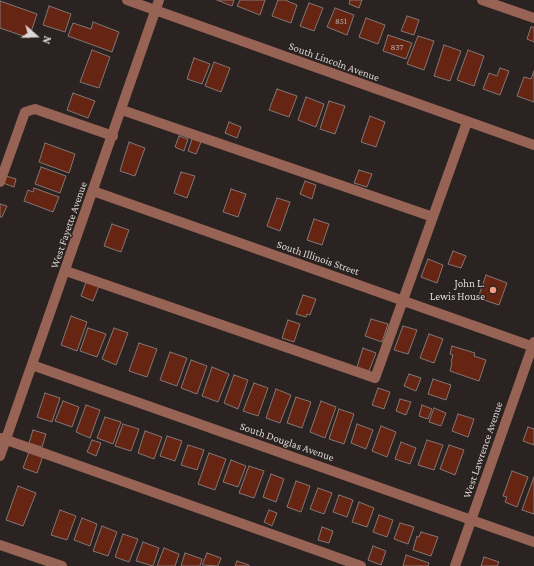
<!DOCTYPE html>
<style>
body{margin:0}
#map{position:relative;width:534px;height:566px;overflow:hidden;background:#2b2321;font-family:"Crimson Pro",serif}
canvas{display:block}
.north{position:absolute;left:16px;top:16px;width:40px;height:40px;-webkit-text-stroke:3px #2b2321;paint-order:stroke;rotate:110deg;font-size:11px;font-weight:700;line-height:16px;text-align:center;color:#dcd7d5}
.north::after{content:'';display:block;margin:auto;width:14px;height:18px;background:#dcd7d5;clip-path:polygon(50% 0,100% 100%,50% 72%,0 100%)}
</style>
<div id="map">
<canvas width="534" height="566"></canvas>
<div class="north">N</div>
</div>
<script>
const c = document.querySelector('canvas').getContext('2d');
c.lineJoin = 'round';
function fillPath(path, color) { c.fillStyle = color; c.fill(path, 'evenodd'); }
const poly = rows => new Path2D(rows.map(r => 'M' + r).join(''));
function stroke(path, color, width, dash) { c.strokeStyle = color; c.lineWidth = width; c.lineCap = dash ? 'butt' : 'round'; c.setLineDash(dash || []); c.stroke(path); }
function drawText(font, color, halo, rows, align = 'center') {
  c.font = font + ' "Crimson Pro",serif'; c.lineWidth = 3; c.setLineDash([]); c.textBaseline = 'middle'; c.strokeStyle = halo; c.fillStyle = color; for (const [text, x, y, turn = 0] of rows) {
    c.save(); c.translate(x, y); c.rotate((+turn || 0) * Math.PI / 180); c.textAlign = isNaN(turn) ? turn : align; if (halo) c.strokeText(text, 0, 0); c.fillText(text, 0, 0); c.restore();
  }
}
const building = poly([
 [217,0,234,0,232,6,217,0],
 [240,0,265,0,260,15,237,6,240,0],
 [278,0,285,0,297,5,291,23,272,16,278,0],
 [350,0,362,0,359,8,349,4,350,0],
 [0,1,37,14,29,38,0,28,0,1],
 [309,3,323,8,314,31,300,26,309,3],
 [49,6,71,14,65,32,43,25,49,6],
 [335,8,354,15,347,35,327,27,335,8],
 [407,16,419,20,414,35,401,31,407,16],
 [366,18,385,25,378,44,359,37,366,18],
 [93,22,119,32,112,52,68,36,73,23,91,29,93,22],
 [531,27,534,27,534,42,527,39,531,27],
 [388,35,412,43,406,59,383,51,388,35],
 [418,36,434,41,424,70,407,64,418,36],
 [444,45,461,51,450,81,434,76,444,45],
 [92,50,110,57,99,88,80,82,92,50],
 [468,50,484,56,474,86,457,80,468,50],
 [194,58,210,64,202,84,187,79,194,58],
 [214,62,230,68,221,92,205,86,214,62],
 [500,68,509,71,500,95,483,89,489,73,497,76,500,68],
 [534,71,534,102,517,96,524,77,531,79,534,71],
 [277,89,297,96,289,117,269,110,277,89],
 [73,93,95,101,88,118,67,110,73,93],
 [306,97,324,104,316,127,298,120,306,97],
 [329,101,345,106,335,134,320,129,329,101],
 [370,116,385,122,376,147,361,142,370,116],
 [229,122,241,127,237,138,225,133,229,122],
 [179,136,188,139,184,151,175,147,179,136],
 [192,139,201,142,196,154,188,151,192,139],
 [129,142,145,148,135,176,120,171,129,142],
 [45,143,75,154,69,173,39,162,45,143],
 [41,167,66,176,60,193,35,184,41,167],
 [359,170,372,174,367,187,354,183,359,170],
 [181,172,195,176,187,198,174,193,181,172],
 [6,176,16,179,14,187,3,183,6,176],
 [305,181,316,185,312,199,300,194,305,181],
 [34,188,59,197,53,212,24,201,28,190,33,192,34,188],
 [231,189,246,194,238,217,223,212,231,189],
 [277,198,290,202,280,231,267,226,277,198],
 [0,204,7,206,2,217,0,217,0,204],
 [314,219,329,224,322,245,307,240,314,219],
 [112,224,129,230,121,252,104,246,112,224],
 [453,251,466,256,461,268,448,264,453,251],
 [428,259,443,265,437,283,421,277,428,259],
 [486,275,507,283,499,305,478,298,486,275],
 [86,282,99,286,93,301,81,296,86,282],
 [303,295,316,299,310,315,307,314,306,317,296,314,303,295],
 [71,316,87,322,77,351,61,345,71,316],
 [371,319,388,324,382,342,365,336,371,319],
 [288,320,300,324,294,342,282,338,288,320],
 [403,326,417,330,408,354,394,350,403,326],
 [88,328,106,334,97,357,80,351,88,328],
 [114,328,128,333,116,365,102,359,114,328],
 [429,334,443,339,434,363,420,358,429,334],
 [139,343,157,349,147,377,129,371,139,343],
 [452,346,475,353,474,356,486,360,479,381,450,371,452,363,451,362,453,355,450,354,452,346],
 [363,348,376,353,369,371,357,367,363,348],
 [170,352,187,358,177,386,160,380,170,352],
 [191,360,207,366,197,394,181,388,191,360],
 [212,367,229,374,218,402,202,396,212,367],
 [409,374,421,378,416,391,404,386,409,374],
 [234,375,248,380,238,409,224,403,234,375],
 [433,379,451,385,446,400,428,394,433,379],
 [254,383,268,388,258,416,243,411,254,383],
 [378,388,390,392,384,409,372,405,378,388],
 [276,389,291,395,280,423,266,418,276,389],
 [45,393,60,398,52,422,37,417,45,393],
 [296,397,311,402,302,428,287,423,296,397],
 [400,399,411,402,406,415,396,411,400,399],
 [63,401,79,407,72,427,55,421,63,401],
 [321,401,336,407,325,438,310,432,321,401],
 [86,405,100,410,90,438,76,432,86,405],
 [422,405,432,409,428,419,419,416,422,405],
 [434,408,446,413,441,426,429,422,434,408],
 [339,409,354,414,344,444,329,439,339,409],
 [458,414,474,419,468,437,452,431,458,414],
 [105,417,121,422,113,444,97,438,105,417],
 [123,424,139,429,131,451,115,446,123,424],
 [357,424,373,430,366,449,351,443,357,424],
 [381,426,396,432,387,457,372,451,381,426],
 [528,427,534,429,534,445,523,441,528,427],
 [33,430,46,434,42,447,29,443,33,430],
 [145,431,162,437,154,459,138,453,145,431],
 [167,436,182,441,175,461,160,456,167,436],
 [92,440,101,443,96,456,87,452,92,440],
 [427,440,443,445,434,470,418,465,427,440],
 [401,442,416,448,410,464,395,459,401,442],
 [188,445,204,450,197,470,181,465,188,445],
 [449,445,464,450,455,475,440,469,449,445],
 [29,452,43,456,37,473,23,468,29,452],
 [209,453,226,459,215,490,198,484,209,453],
 [231,460,246,466,238,487,223,482,231,460],
 [249,466,264,471,254,498,239,493,249,466],
 [512,471,528,477,517,507,505,502,507,497,503,496,512,471],
 [271,474,284,479,276,502,263,497,271,474],
 [534,477,534,514,522,510,534,477],
 [296,481,310,486,301,512,287,507,296,481],
 [18,486,36,493,23,526,6,520,18,486],
 [318,488,332,493,324,514,310,509,318,488],
 [339,495,353,500,347,517,333,512,339,495],
 [359,502,374,508,367,527,352,522,359,502],
 [60,510,76,516,67,540,51,535,60,510],
 [269,510,277,513,272,526,264,522,269,510],
 [379,515,393,520,387,537,373,532,379,515],
 [82,518,97,524,90,546,74,540,82,518],
 [400,523,414,527,408,544,394,539,400,523],
 [102,526,117,532,108,556,93,551,102,526],
 [322,527,333,531,329,543,318,540,322,527],
 [421,532,438,537,431,556,413,550,417,536,419,537,421,532],
 [123,534,138,539,129,562,115,557,123,534],
 [143,542,159,548,153,566,136,561,143,542],
 [373,546,386,551,381,565,368,560,373,546],
 [164,548,179,554,175,566,157,566,164,548],
 [185,553,202,559,200,566,181,566,185,553],
 [207,553,221,558,218,566,202,565,207,553],
 [406,555,429,563,428,566,403,566,406,555],
 [484,557,499,562,497,566,481,566,484,557],
 [237,561,249,565,249,566,235,566,237,561]
]);
const minor = poly([
 [127,0,534,145],
 [482,0,534,18],
 [122,110,433,217],
 [0,182,25,112,35,109,113,136],
 [93,191,534,347],
 [66,271,375,378,467,122],
 [32,365,534,542],
 [1,438,361,566],
 [0,456,159,0],
 [0,545,62,566],
 [455,566,534,342]
]);
const markers = [
 [493,290,4,"#f49e87"]
];
const numberNames = [
 ["851",341,21],
 ["837",397,47]
];
const streetNames = [
 ["South Lincoln Avenue",334,62,20],
 ["West Fayette Avenue",69,225,-71],
 ["South Illinois Street",318,258,19],
 ["South Douglas Avenue",287,442,19],
 ["West Lawrence Avenue",483,450,-71]
];
const poiNames = [
 ["John L.",485,284],
 ["Lewis House",485,297]
];
fillPath(building, '#662513');
stroke(building, '#817775', 1);
stroke(minor, '#976355', 10);
for (const [x, y, r, color] of markers) { const dot = new Path2D(); dot.arc(x, y, r, 0, 2 * Math.PI); c.fillStyle = color; c.fill(dot); stroke(dot, '#2b2321', 1.5); }
drawText('9px', '#beaaa4', null, numberNames);
drawText('11px', '#dcd7d5', '#2b2321', streetNames);
drawText('11px', '#dcd7d5', '#2b2321', poiNames, 'right');
</script>
